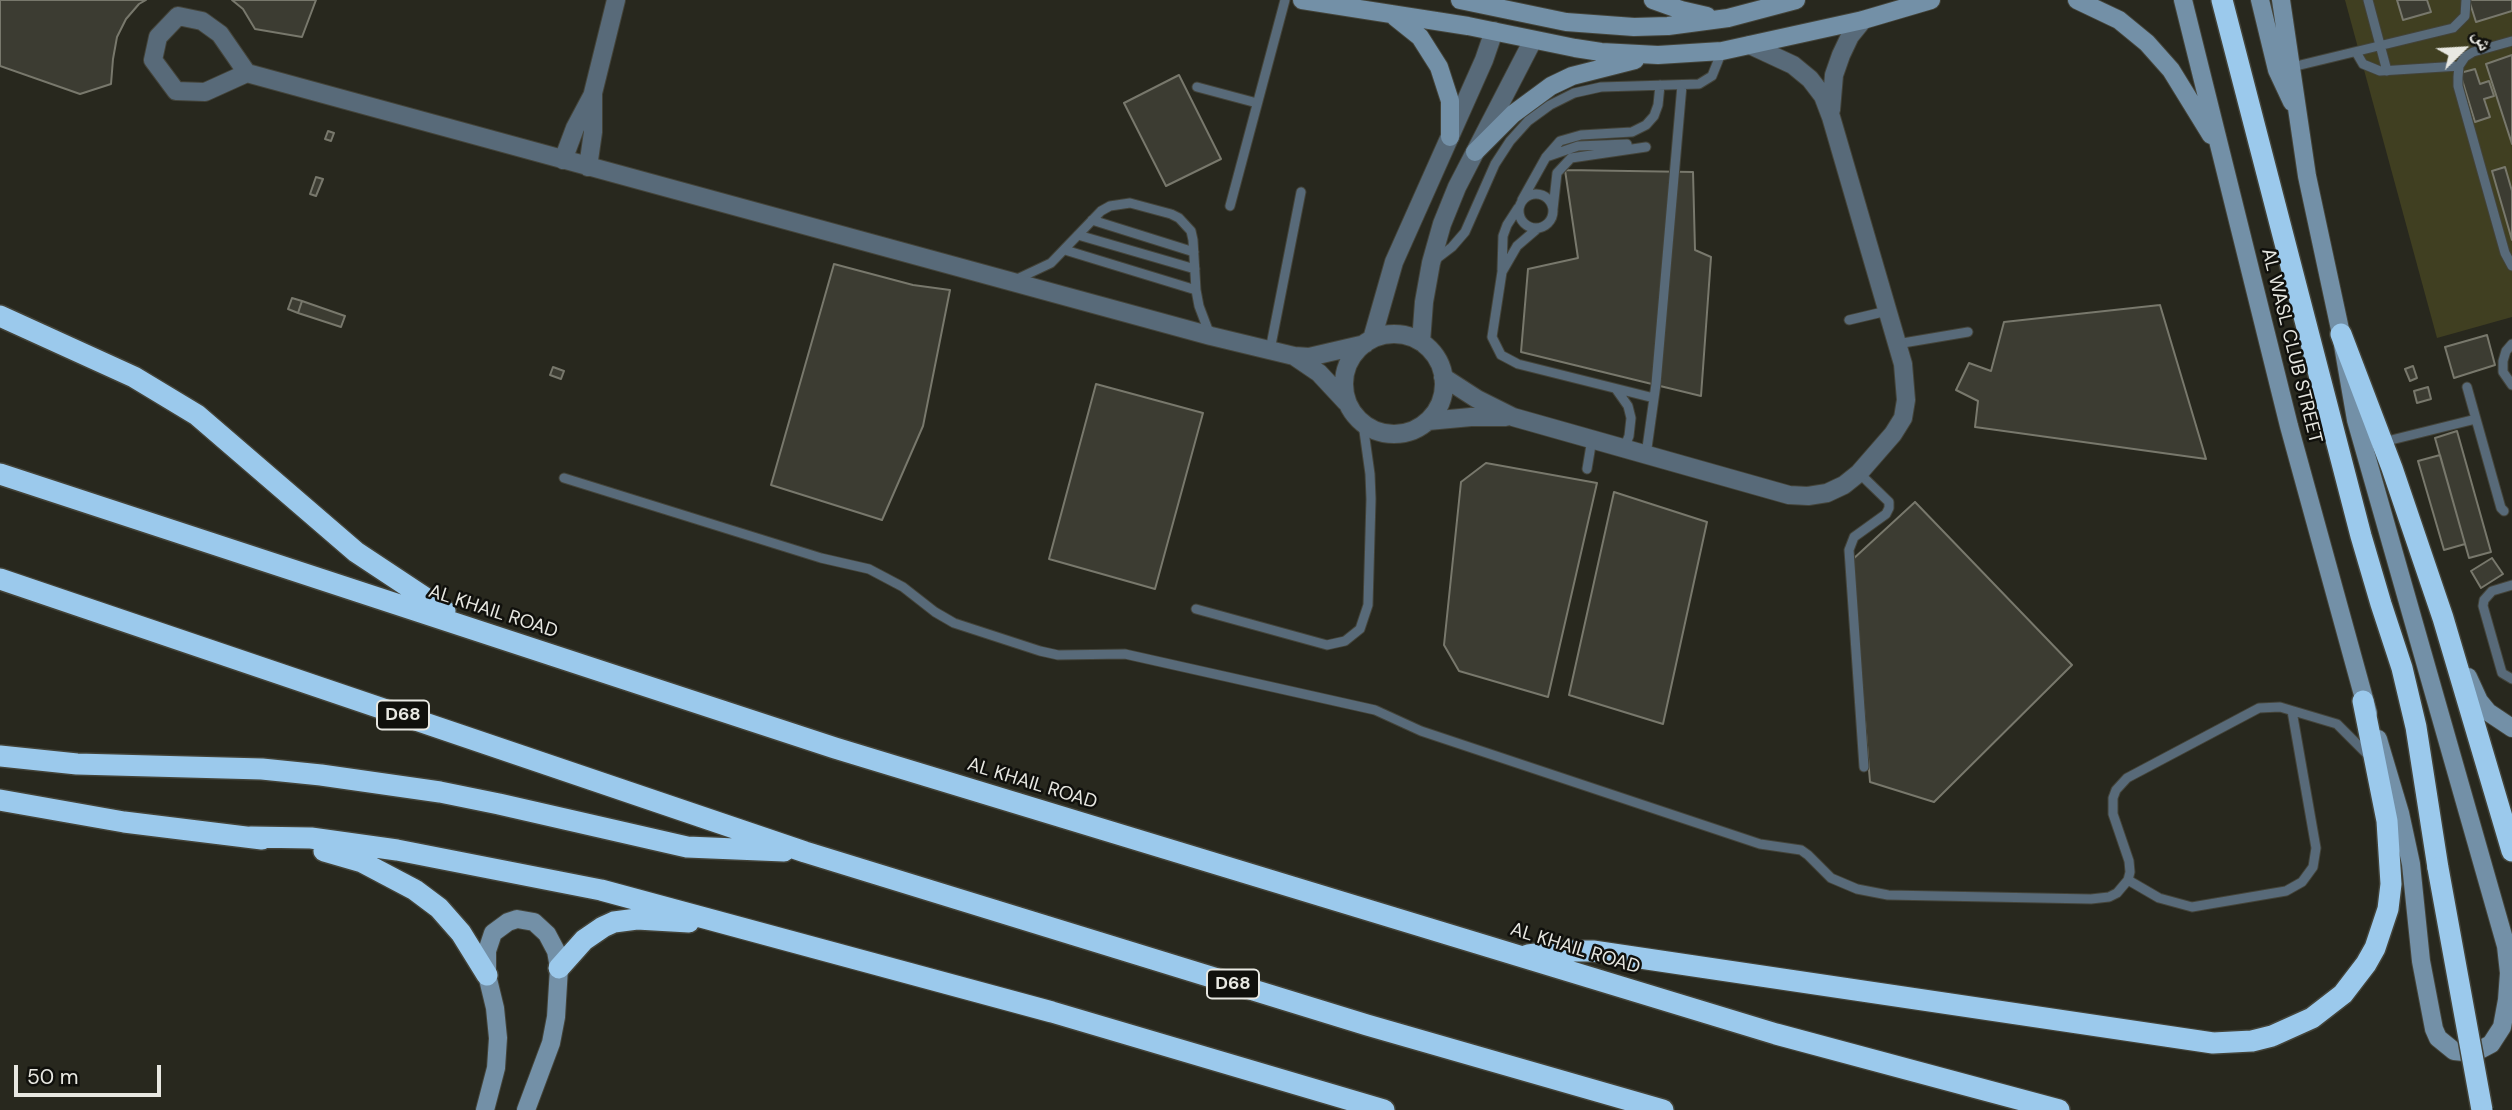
<!DOCTYPE html>
<meta charset="utf-8">
<style>
body{margin:0}
#map{position:relative;width:2512px;height:1110px;overflow:hidden;background:#28281e;font-family:"DM Sans","Noto Naskh Arabic",sans-serif}
canvas{display:block}
.north{position:absolute;left:2428px;top:14px;width:70px;height:70px;-webkit-text-stroke:5px #10100c;paint-order:stroke;rotate:66deg;font-size:19px;font-weight:700;line-height:28px;text-align:center;color:#e8e8e2}
.north::after{content:'';display:block;margin:auto;width:24px;height:32px;background:#e8e8e2;clip-path:polygon(50% 0,100% 100%,50% 72%,0 100%)}
.scale{position:absolute;left:14px;top:1065px;width:147px;height:32px;box-sizing:border-box;border:4px solid #e8e8e2;border-top:0;padding-left:9px;font-size:21px;line-height:24px;white-space:nowrap;color:#e8e8e2;-webkit-text-stroke:5px #10100c;paint-order:stroke}
</style>
<div id="map">
<canvas width="2512" height="1110"></canvas>
<div class="north">ش</div>
<div class="scale">50 m</div>
</div>
<script>
const c = document.querySelector('canvas').getContext('2d');
c.lineJoin = 'round';
function fillPath(path, color) { c.fillStyle = color; c.fill(path, 'evenodd'); }
const poly = rows => new Path2D(rows.map(r => 'M' + r).join(''));
function stroke(path, color, width, dash) { c.strokeStyle = color; c.lineWidth = width; c.lineCap = dash ? 'butt' : 'round'; c.setLineDash(dash || []); c.stroke(path); }
function drawText(font, color, halo, rows, align = 'center') {
  c.font = font + ' "DM Sans",sans-serif'; c.lineWidth = 5; c.setLineDash([]); c.textBaseline = 'middle'; c.strokeStyle = halo; c.fillStyle = color; for (const [text, x, y, turn = 0] of rows) {
    c.save(); c.translate(x, y); c.rotate((+turn || 0) * Math.PI / 180); c.textAlign = isNaN(turn) ? turn : align; if (halo) c.strokeText(text, 0, 0); c.fillText(text, 0, 0); c.restore();
  }
}
const green = poly([
 [2345,0,2512,0,2512,317,2437,338]
]);
const building = poly([
 [0,0,146,0,139,4,126,19,117,37,113,59,111,84,80,94,0,66,0,0],
 [232,0,316,0,302,37,255,29,243,9,232,0],
 [2397,0,2427,0,2431,12,2403,20,2397,0],
 [2469,0,2512,0,2512,11,2476,22,2469,0],
 [2512,55,2512,144,2486,64,2512,55],
 [2475,69,2480,84,2489,81,2494,96,2484,99,2490,117,2475,122,2460,73,2475,69],
 [1179,75,1221,159,1166,186,1124,103,1179,75],
 [328,131,334,133,331,141,325,139,328,131],
 [2505,167,2512,191,2512,240,2492,171,2505,167],
 [1565,170,1693,172,1695,250,1711,257,1701,396,1521,352,1528,269,1578,258,1565,170],
 [316,177,323,179,316,196,310,194,316,177],
 [834,264,913,285,950,290,923,426,882,520,771,485,834,264],
 [292,298,302,301,298,313,288,309,292,298],
 [302,301,345,316,341,327,298,313,302,301],
 [2160,305,2206,459,1975,427,1978,401,1956,390,1969,363,1991,371,2004,322,2160,305],
 [2487,335,2495,365,2454,378,2445,347,2487,335],
 [2413,366,2417,378,2410,381,2405,369,2413,366],
 [553,367,564,371,561,379,550,375,553,367],
 [1096,384,1203,413,1155,589,1049,559,1096,384],
 [2428,387,2431,399,2417,403,2414,391,2428,387],
 [2457,431,2491,552,2469,558,2435,438,2457,431],
 [2440,455,2465,544,2444,550,2418,461,2440,455],
 [1486,463,1597,483,1548,697,1459,671,1444,645,1461,482,1486,463],
 [1614,492,1707,522,1663,724,1569,695,1614,492],
 [1915,502,2072,665,1934,802,1870,782,1852,560,1915,502],
 [2492,558,2503,574,2481,588,2471,571,2492,558]
]);
const lane = poly([
 [2368,0,2387,71],
 [2512,41,2473,52,2465,57,2459,66,2458,77,2458,86,2505,253,2512,266],
 [2356,52,2363,64,2380,71,2459,66],
 [2292,67,2453,28,2465,16,2466,0],
 [1197,87,1257,103],
 [1549,156,1578,146,1627,144],
 '1519 211a17 17 0 1 1 34 0a17 17 0 1 1-34 0Z',
 [1522,200,1546,157,1560,141,1581,135,1632,132,1646,125,1654,116,1658,105,1660,85],
 [1230,206,1285,0],
 [1553,209,1557,173,1571,158,1646,147],
 [1092,220,1194,252],
 [1538,228,1517,246,1502,272,1492,337,1501,355,1518,364,1654,398],
 [1078,235,1195,269],
 [1065,250,1196,290],
 [1435,260,1452,247,1465,232,1495,164,1510,141,1528,121,1550,105,1574,93,1601,87,1699,84,1712,76,1722,51],
 [1502,270,1503,236,1507,225,1518,208],
 [1015,280,1051,263,1101,211,1110,206,1130,203,1171,214,1179,218,1191,231,1193,240,1196,290,1199,306,1210,335],
 [1849,320,1887,311],
 [1897,344,1968,332],
 [2512,344,2506,351,2503,361,2503,372,2512,385],
 [1270,350,1301,192],
 [2467,387,2501,508,2504,511],
 [1616,389,1628,406,1631,418,1629,436,1624,448],
 [2383,442,2476,419],
 [1646,455,1656,384,1682,85],
 [1587,469,1592,439],
 [1859,473,1889,502,1889,508,1886,514,1854,537,1849,550,1864,767],
 [564,478,821,558,869,569,903,587,935,612,954,623,1040,651,1058,655,1125,654,1375,710,1421,731,1760,844,1801,850,1808,855,1831,878,1857,889,1888,895,2091,899,2109,897,2117,893,2128,880,2130,872,2129,861,2113,814,2113,798,2116,790,2127,778,2259,708,2280,707,2337,724,2369,756],
 [2512,585,2492,591,2484,600,2483,606,2502,673,2512,679],
 [1196,609,1327,645,1345,641,1360,629,1368,605,1371,499,1370,474,1363,424],
 [2128,880,2159,898,2192,907,2286,891,2302,882,2313,867,2316,848,2292,711]
]);
const street = poly([
 [247,73,220,34,202,21,178,16,158,37,153,60,176,91,205,92,247,73,1211,336,1294,356,1309,357,1365,344],
 [1831,110,1834,75,1841,55,1850,36,1863,20],
 [563,160,575,128,592,96],
 [588,167,593,132,593,93,616,0],
 '1344 384a50 50 0 1 1 100 0a50 50 0 1 1-100 0Z',
 [1372,339,1394,262,1484,60,1494,31],
 [1421,342,1424,302,1431,263,1442,224,1457,187,1533,40],
 [1294,356,1319,373,1346,402],
 [1443,377,1477,399,1513,417,1789,495,1808,496,1827,493,1844,485,1859,473,1893,434,1903,418,1906,400,1903,364,1831,117,1823,96,1810,79,1793,65,1750,45],
 [1428,421,1471,417,1506,417]
]);
const secondary = poly([
 [1302,0,1468,26,1575,48,1601,52,1658,55,1722,51,1863,20,1931,0],
 [1460,0,1566,22,1634,27,1668,26,1728,18,1796,0],
 [1653,0,1681,10,1707,16],
 [2077,0,2119,20,2147,43,2171,70,2211,135],
 [2183,0,2289,426,2368,713],
 [2260,0,2277,70,2292,102],
 [2281,0,2307,176,2341,334,2356,420,2506,946,2509,973,2507,1000,2502,1027,2491,1044,2474,1053,2454,1051,2438,1038,2434,1029,2421,961,2411,864,2400,813,2378,739],
 [1395,17,1420,37,1439,67,1450,101,1450,137],
 [1475,152,1513,114,1551,86,1572,76,1635,60],
 [2468,677,2479,701,2488,712,2512,728],
 [485,1110,496,1068,498,1038,495,1008,487,975,487,951,493,933,508,922,517,919,534,922,547,934,556,951,559,968,556,1017,551,1043,526,1110]
]);
const highway = poly([
 [2222,0,2361,536,2381,604,2402,668,2416,727,2438,868],
 [0,316,134,377,197,415,356,552,445,611],
 [2341,334,2392,468,2443,618,2512,851],
 [0,474,835,748,1776,1034,2059,1110],
 [0,579,805,852,1367,1025,1663,1110],
 [0,756,77,764,262,769,321,775,440,792,499,804,687,847,784,851],
 [0,800,124,822,262,839],
 [251,837,311,838,397,850,601,890,1052,1012,1384,1110],
 [324,851,362,862,415,890,439,908,461,933,487,975],
 [1528,955,1559,951,1593,951,2213,1043,2252,1041,2272,1036,2312,1018,2343,994,2366,964,2375,948,2388,909,2391,884,2387,821,2363,701],
 [559,968,584,940,603,927,614,922,637,919,689,922]
]);
const highwayBridge = poly([
 [2438,868,2482,1110]
]);
const shields = [
 [403,715,52],
 [1233,984,52]
];
const shieldNames = [
 ["D68",403,715],
 ["D68",1233,984]
];
const streetNames = [
 ["AL WASL CLUB STREET",2291,346,76],
 ["AL KHAIL ROAD",493,612,18],
 ["AL KHAIL ROAD",1032,784,17],
 ["AL KHAIL ROAD",1575,949,17]
];
fillPath(green, '#403f21');
fillPath(building, '#3c3c32');
stroke(building, '#78786c', 2);
stroke(lane, '#434339', 11);
stroke(street, '#434339', 20);
stroke(secondary, '#434339', 20);
stroke(highway, '#434339', 24);
stroke(lane, '#586a79', 9);
stroke(street, '#586a79', 18);
stroke(secondary, '#7390a7', 18);
stroke(highway, '#9bc9ec', 21);
stroke(highwayBridge, '#434339', 24, []);
stroke(highwayBridge, '#9bc9ec', 21);
for (const [x, y, w] of shields) { const box = new Path2D(); box.roundRect(x - w / 2, y - 14.5, w, 29, 5); c.fillStyle = '#10100c'; c.fill(box); stroke(box, '#e8e8e2', 2); }
drawText('bold 18px', '#e8e8e2', null, shieldNames);
drawText('19px', '#e8e8e2', '#10100c', streetNames);
</script>
